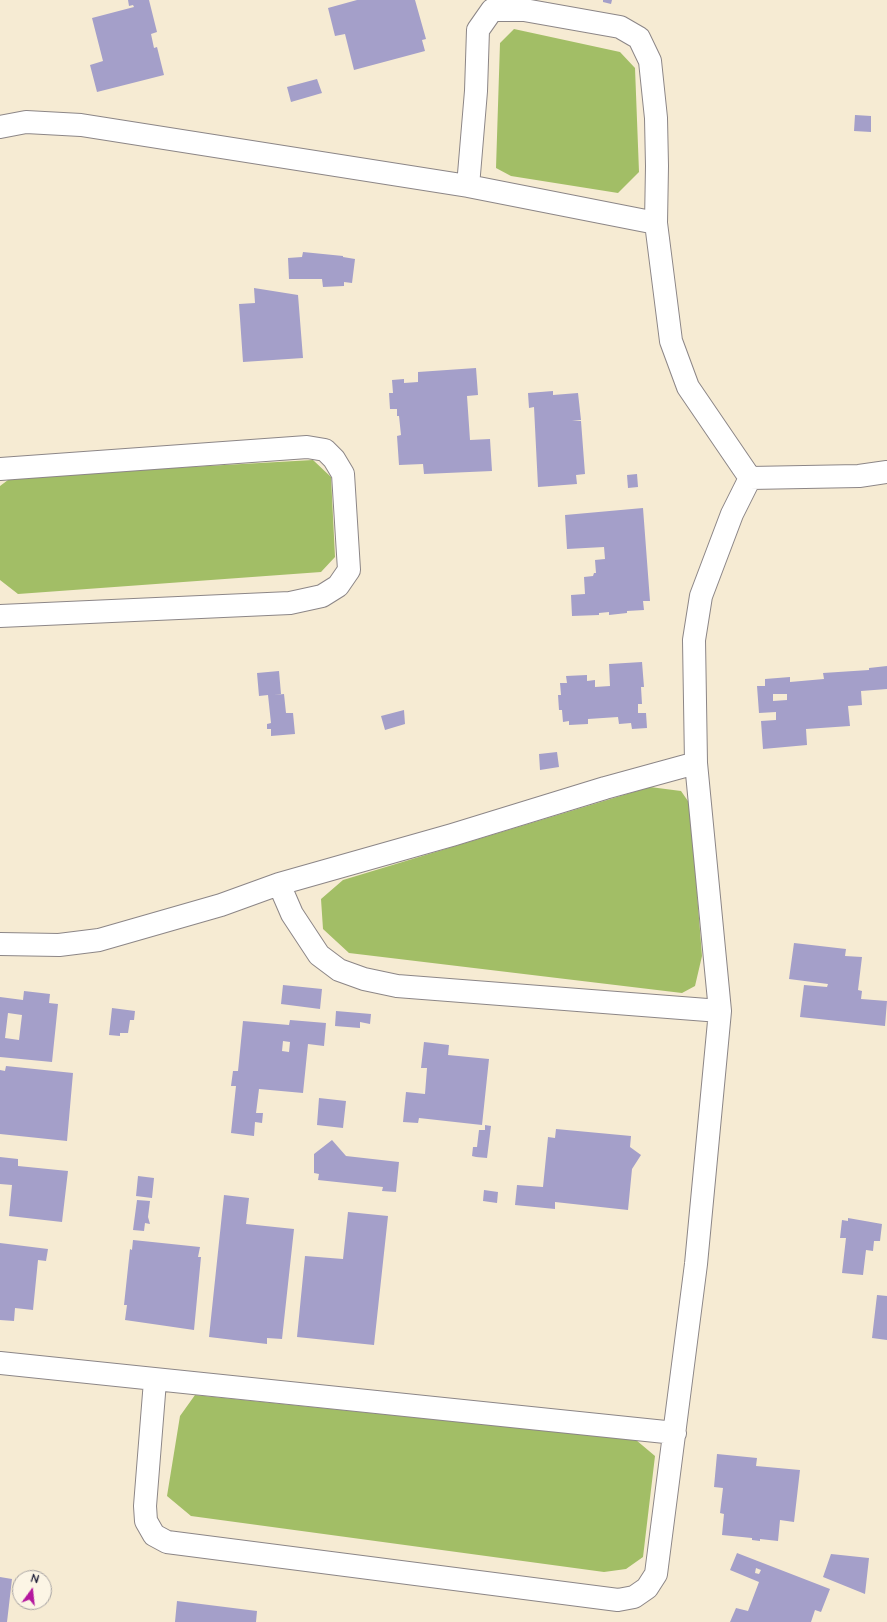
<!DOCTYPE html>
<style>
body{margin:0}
#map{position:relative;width:887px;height:1622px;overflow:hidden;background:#f6ebd3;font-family:"Architects Daughter",sans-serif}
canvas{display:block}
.north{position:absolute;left:12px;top:1570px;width:40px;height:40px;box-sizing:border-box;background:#fcf5e5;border:1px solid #a5a1a1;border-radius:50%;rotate:15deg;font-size:11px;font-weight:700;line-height:16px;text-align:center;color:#22223b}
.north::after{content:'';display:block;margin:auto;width:14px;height:18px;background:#b5179e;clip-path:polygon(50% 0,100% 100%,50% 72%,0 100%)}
</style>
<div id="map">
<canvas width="887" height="1622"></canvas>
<div class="north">N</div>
</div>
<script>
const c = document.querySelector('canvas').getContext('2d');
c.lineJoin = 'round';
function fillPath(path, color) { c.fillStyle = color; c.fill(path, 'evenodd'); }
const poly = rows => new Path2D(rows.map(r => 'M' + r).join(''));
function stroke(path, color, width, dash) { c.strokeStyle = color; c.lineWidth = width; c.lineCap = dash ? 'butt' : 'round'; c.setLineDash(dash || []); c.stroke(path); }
const green = poly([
 [514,29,620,52,635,68,639,172,618,193,511,176,496,168,500,43],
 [313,460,331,477,335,557,321,572,18,594,0,580,0,486,12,477],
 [650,787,681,791,690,804,702,956,695,986,682,993,349,953,323,929,321,899,343,880],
 [195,1395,636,1440,655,1456,643,1557,626,1569,604,1572,191,1516,167,1496,180,1416]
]);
const building = poly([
 [128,0,149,0,157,32,151,34,154,48,157,47,164,75,97,92,90,65,103,61,92,18,134,7,133,5,129,6],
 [357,0,415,0,426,39,422,40,425,51,354,70,345,34,335,36,328,8],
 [603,0,612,0,611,4,603,2],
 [317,79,322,93,291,102,287,87],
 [855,115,871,116,871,132,854,131],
 [303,252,343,256,343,257,355,259,352,283,344,282,344,286,323,287,322,279,289,279,288,258,302,257],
 [254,288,298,295,303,358,243,362,239,304,255,303],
 [476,368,478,395,467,396,470,440,490,439,492,471,424,474,423,464,399,465,397,436,401,435,399,416,397,416,397,409,390,409,389,393,393,393,392,380,404,379,404,383,418,382,418,372],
 [553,391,553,395,578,393,581,420,572,421,581,421,585,474,576,475,577,484,538,487,534,407,529,408,528,393],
 [637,474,638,487,628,488,627,475],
 [643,508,650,601,643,601,644,610,627,611,627,613,609,615,609,612,599,613,599,615,572,616,571,595,585,594,584,577,593,576,594,573,596,573,595,560,605,559,604,547,567,549,565,515],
 [642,662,644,687,641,687,642,704,638,704,638,713,646,713,647,728,632,729,631,723,619,724,618,717,588,719,588,724,569,725,569,721,563,722,562,710,559,710,558,695,561,695,560,683,567,683,566,676,587,675,587,681,595,680,595,687,610,686,609,664],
 [887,666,887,689,861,691,862,705,848,706,850,726,806,729,807,745,763,749,761,721,776,720,776,712,759,713,757,686,765,686,765,679,790,677,790,682,824,679,823,673,869,670,869,668],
 [773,694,787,694,787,700,773,701],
 [279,671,281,694,274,695,284,694,286,713,293,713,295,734,271,736,271,729,267,729,267,724,271,723,268,695,259,696,257,673],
 [404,710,405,724,385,730,381,716],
 [557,752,559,767,540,770,539,754],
 [794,943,846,949,845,956,862,957,858,990,862,991,861,999,887,1001,885,1026,800,1017,804,985,827,987,828,984,789,979],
 [283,985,322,989,320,1009,281,1004],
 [24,991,50,994,49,1003,58,1004,52,1062,0,1057,0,997,23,1000],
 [8,1013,22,1015,19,1040,5,1038],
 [112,1008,135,1011,134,1020,130,1020,128,1033,120,1033,120,1036,109,1035],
 [336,1011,371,1014,370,1024,360,1022,360,1028,335,1026],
 [290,1020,326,1023,324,1046,308,1044,303,1093,259,1089,256,1113,263,1113,262,1123,255,1122,254,1136,231,1133,236,1086,231,1086,233,1071,238,1071,243,1021,289,1025],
 [283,1041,290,1042,289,1052,282,1051],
 [424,1042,449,1045,448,1055,489,1059,482,1125,419,1118,418,1123,403,1122,406,1092,425,1094,427,1068,421,1068],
 [6,1066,73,1073,67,1141,0,1134,0,1070,5,1071],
 [319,1098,346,1101,343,1128,317,1125],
 [485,1125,491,1126,487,1158,476,1157,472,1156,473,1147,477,1147,479,1130,485,1130],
 [556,1129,631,1136,630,1147,641,1155,632,1169,628,1210,555,1202,555,1209,515,1205,517,1185,543,1187,548,1137,555,1138],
 [332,1140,346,1156,399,1162,396,1192,382,1191,383,1187,318,1180,319,1174,314,1173,314,1154],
 [0,1157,18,1159,18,1166,68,1171,62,1222,9,1216,12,1185,0,1184],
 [138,1176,154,1178,152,1198,136,1196],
 [484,1190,498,1192,497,1203,483,1201],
 [224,1195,249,1198,246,1224,294,1229,282,1339,267,1338,267,1344,209,1337],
 [137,1200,150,1201,148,1217,150,1224,145,1223,144,1231,133,1230],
 [348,1212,388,1216,374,1345,297,1337,305,1256,343,1259],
 [848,1218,882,1224,880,1241,874,1241,873,1251,866,1250,863,1275,842,1273,846,1238,840,1238,842,1220,848,1221],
 [133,1240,200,1247,198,1257,201,1257,194,1330,125,1320,127,1305,124,1305,130,1249,132,1250],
 [0,1243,48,1249,46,1261,38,1260,33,1310,15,1308,14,1321,0,1320],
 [877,1295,887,1296,887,1340,872,1338],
 [717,1454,757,1458,756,1466,800,1470,794,1522,780,1520,778,1541,760,1539,760,1541,752,1540,752,1538,722,1535,724,1514,720,1513,723,1488,714,1487],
 [737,1553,830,1589,821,1612,815,1610,811,1622,730,1622,736,1608,748,1611,759,1582,730,1570],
 [756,1568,761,1570,759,1574,755,1573],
 [831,1554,869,1558,865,1594,823,1577],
 [0,1577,12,1579,7,1622,0,1622],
 [177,1601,257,1611,256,1622,175,1622]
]);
const minor = poly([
 [0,127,26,122,81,125,468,186,656,223],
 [468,186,476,91,478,30,492,10,524,10,620,27,639,38,650,61,656,118,657,166,656,223,671,341,688,387,750,478],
 [0,469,307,447,325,450,334,459,343,474,349,570,338,586,322,596,290,603,0,616],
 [750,478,859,476,887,472],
 [279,884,292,914,319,955,339,970,364,979,397,986,720,1011],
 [0,944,59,945,99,940,221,905,279,884,452,835,605,788,696,763],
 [0,1363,675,1433],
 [155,1381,145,1506,146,1521,154,1535,167,1542,618,1600,634,1597,647,1588,656,1574,696,1264,720,1011,696,763,694,640,701,596,732,514,750,478]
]);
fillPath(green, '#a2be66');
fillPath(building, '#a49fc9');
stroke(minor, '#8c8687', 24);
stroke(minor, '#fff', 22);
</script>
